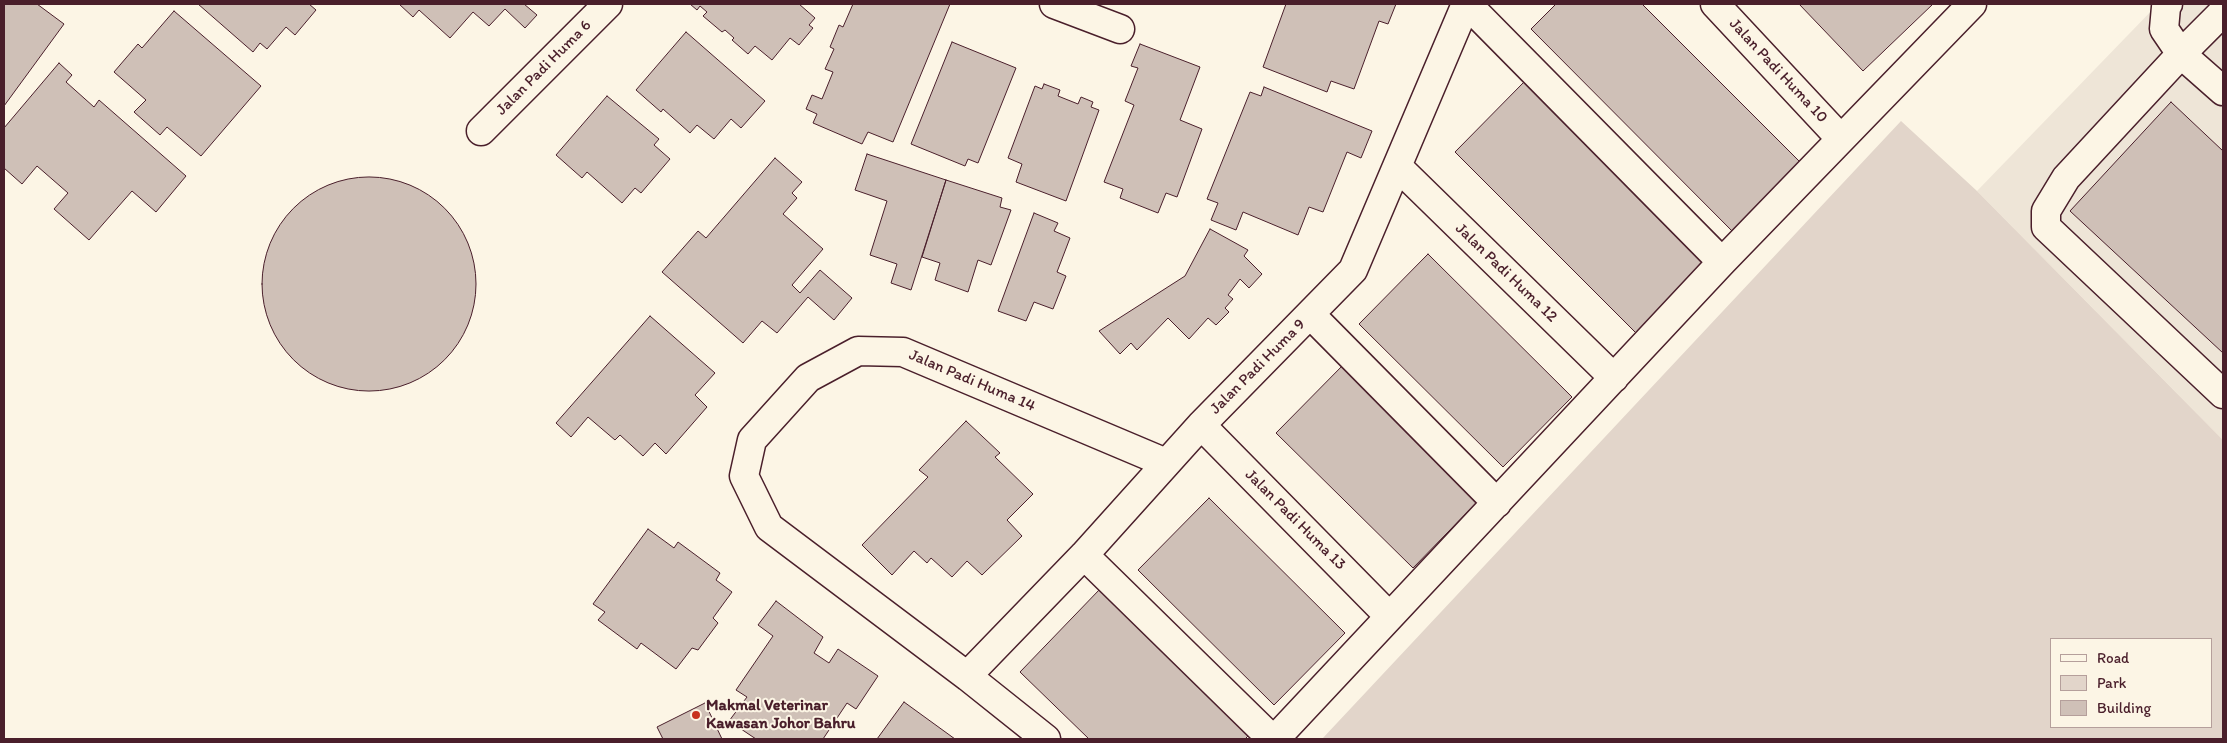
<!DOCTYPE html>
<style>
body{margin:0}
#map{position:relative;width:2227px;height:743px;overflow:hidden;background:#fcf5e5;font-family:Itim,sans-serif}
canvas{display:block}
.frame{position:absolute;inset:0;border:5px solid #4a1f2b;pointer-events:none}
.legend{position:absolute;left:2050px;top:638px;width:162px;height:90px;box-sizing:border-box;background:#fcf5e5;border:1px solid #b59f9b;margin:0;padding:6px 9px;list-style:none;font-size:15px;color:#4a1f2b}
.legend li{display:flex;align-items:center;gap:10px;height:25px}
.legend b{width:25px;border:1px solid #b59f9b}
</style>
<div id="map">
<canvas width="2227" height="743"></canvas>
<div class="frame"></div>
<ul class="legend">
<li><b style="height:6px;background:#fcf5e5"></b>Road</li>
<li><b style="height:14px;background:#e2d5ca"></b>Park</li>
<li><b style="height:14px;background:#cfc0b7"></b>Building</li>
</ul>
</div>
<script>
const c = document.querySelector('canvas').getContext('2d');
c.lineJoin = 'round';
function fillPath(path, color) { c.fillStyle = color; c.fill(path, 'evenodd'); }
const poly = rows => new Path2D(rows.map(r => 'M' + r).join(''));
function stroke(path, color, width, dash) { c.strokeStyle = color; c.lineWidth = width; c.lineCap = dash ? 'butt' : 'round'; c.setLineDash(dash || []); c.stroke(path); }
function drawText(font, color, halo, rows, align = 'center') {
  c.font = font + ' Itim,sans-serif'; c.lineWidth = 4; c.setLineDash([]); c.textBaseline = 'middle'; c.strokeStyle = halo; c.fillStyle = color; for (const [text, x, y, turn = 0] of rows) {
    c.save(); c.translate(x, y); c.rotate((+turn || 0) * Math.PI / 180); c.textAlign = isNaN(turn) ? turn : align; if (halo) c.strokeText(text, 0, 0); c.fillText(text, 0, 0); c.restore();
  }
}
const built = poly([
 [2158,4,2223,4,2223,440,1977,191]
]);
const green = poly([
 [1901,121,1977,191,2223,440,2223,739,1322,739],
 [2051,639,2211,639,2211,727,2051,727]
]);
const building = poly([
 [4,4,37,4,64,24,4,106,4,4],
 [198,4,309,4,316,10,295,35,286,27,267,49,260,43,253,52,198,4],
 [399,4,524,4,537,15,525,28,505,9,489,26,473,12,450,38,419,10,413,17,399,4],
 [690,4,799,4,815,18,809,25,813,28,799,45,790,38,772,60,755,46,748,54,732,40,734,38,725,30,722,32,703,16,707,12,700,6,697,10,690,4],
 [853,4,950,4,893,142,868,132,862,144,813,123,817,114,806,109,812,95,822,99,833,72,825,69,834,49,830,47,839,25,843,27,853,4],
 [1286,4,1396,4,1388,24,1379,21,1354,89,1331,81,1327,92,1263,67,1286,4],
 [1556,4,1642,4,1803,165,1735,234,1531,29,1556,4],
 [1799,4,1933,4,1863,71,1799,4],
 [174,11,261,86,201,156,167,127,160,135,134,112,146,100,114,72,138,44,142,48,174,11],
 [686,32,765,101,741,128,731,119,714,139,697,125,690,133,663,109,661,112,636,90,686,32],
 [952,42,1016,68,978,163,968,159,965,166,911,144,952,42],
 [1140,44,1200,67,1180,120,1202,129,1177,197,1166,193,1158,213,1120,198,1123,189,1104,182,1134,105,1125,101,1138,68,1131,66,1140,44],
 [59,63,72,75,66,82,94,107,99,100,186,176,156,212,132,191,89,240,54,209,68,193,37,166,22,184,4,168,4,128,59,63],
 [1525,81,1711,267,1641,338,1455,152,1525,81],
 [1044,84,1060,90,1058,96,1078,104,1081,97,1093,102,1091,107,1099,110,1066,201,1016,182,1022,164,1008,158,1035,86,1042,89,1044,84],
 [1264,87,1372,131,1361,158,1347,152,1323,212,1309,207,1298,235,1243,212,1236,230,1211,220,1218,203,1207,199,1250,92,1261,96,1264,87],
 [607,96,659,139,654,145,670,159,641,193,635,188,622,203,587,172,582,178,556,155,607,96],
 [2171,102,2223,151,2223,353,2070,211,2171,102],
 [867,154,946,180,911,290,891,283,897,264,870,255,887,201,855,190,867,154],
 [775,158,802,182,792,193,797,198,783,214,823,249,792,285,800,293,820,270,852,298,834,320,808,297,777,333,762,321,743,343,662,272,698,231,706,238,775,158],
 '262 284a107 107 0 1 1 214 0a107 107 0 1 1-214 0Z',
 [946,180,1002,198,1000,207,1011,210,991,265,978,260,968,292,935,280,940,263,922,257,946,180],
 [1034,213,1058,223,1054,231,1070,238,1057,272,1066,276,1053,309,1034,302,1026,321,998,311,1034,213],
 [1210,229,1248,250,1244,256,1262,274,1249,288,1240,279,1228,295,1233,299,1225,308,1229,312,1216,325,1208,318,1189,339,1168,318,1137,350,1131,343,1120,354,1099,331,1185,276,1210,229],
 [1428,254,1572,397,1503,467,1359,324,1428,254],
 [650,316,715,373,695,395,707,407,666,454,655,443,643,456,620,435,615,440,588,417,571,437,556,423,650,316],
 [1348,360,1484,495,1413,568,1276,433,1348,360],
 [966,421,1000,453,995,457,1033,494,1007,520,1022,536,982,575,967,561,952,577,931,558,927,563,914,551,892,575,862,545,928,477,919,470,966,421],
 [1209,498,1345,633,1274,705,1138,570,1209,498],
 [648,529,674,548,678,542,720,573,716,580,732,592,713,618,718,623,698,650,692,648,676,669,641,643,637,649,598,620,605,612,593,604,648,529],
 [1101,588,1250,734,1245,739,1089,739,1020,672,1101,588],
 [776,601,823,637,814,653,829,663,838,649,878,676,856,709,847,703,823,739,756,739,729,721,747,697,736,690,773,636,758,625,776,601],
 [904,702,955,739,877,739,904,702],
 [705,703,722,739,663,739,657,727,705,703]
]);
const minor = poly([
 [1054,4,1120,29],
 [1467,4,1722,262],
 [1715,4,1841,139],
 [2168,4,2166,7,2164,29,2181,54,2223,91],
 [2223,12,2181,54,2066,178,2046,211,2046,227,2223,394],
 [481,131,608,4],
 [1398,167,1614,378],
 [1310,314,1497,503],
 [1201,425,1389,616],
 [1084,555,1272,739],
 [967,676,1084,555,1201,425,1353,270,1466,4],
 [1046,739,967,676,769,527,744,476,752,440,808,378,858,351,903,352,1166,463],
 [1275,739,1722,262,1972,4]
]);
const markers = [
 [696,715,5,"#c8321e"]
];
const streetNames = [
 ["Jalan Padi Huma 6",544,68,-45],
 ["Jalan Padi Huma 10",1778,71,47],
 ["Jalan Padi Huma 12",1506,273,44],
 ["Jalan Padi Huma 9",1258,367,-45],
 ["Jalan Padi Huma 14",972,381,23],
 ["Jalan Padi Huma 13",1295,520,45]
];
const poiNames = [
 ["Makmal Veterinar",706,706],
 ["Kawasan Johor Bahru",706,724]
];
fillPath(built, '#eee5d7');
fillPath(green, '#e2d5ca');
fillPath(building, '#cfc0b7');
stroke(building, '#4a1f2b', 1);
stroke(minor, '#4a1f2b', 31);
stroke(minor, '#fcf5e5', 28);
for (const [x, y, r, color] of markers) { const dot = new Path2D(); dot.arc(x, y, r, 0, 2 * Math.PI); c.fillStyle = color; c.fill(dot); stroke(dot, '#fcf5e5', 2); }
drawText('16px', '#4a1f2b', '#fcf5e5', streetNames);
drawText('bold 16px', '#4a1f2b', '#fcf5e5', poiNames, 'left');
</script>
